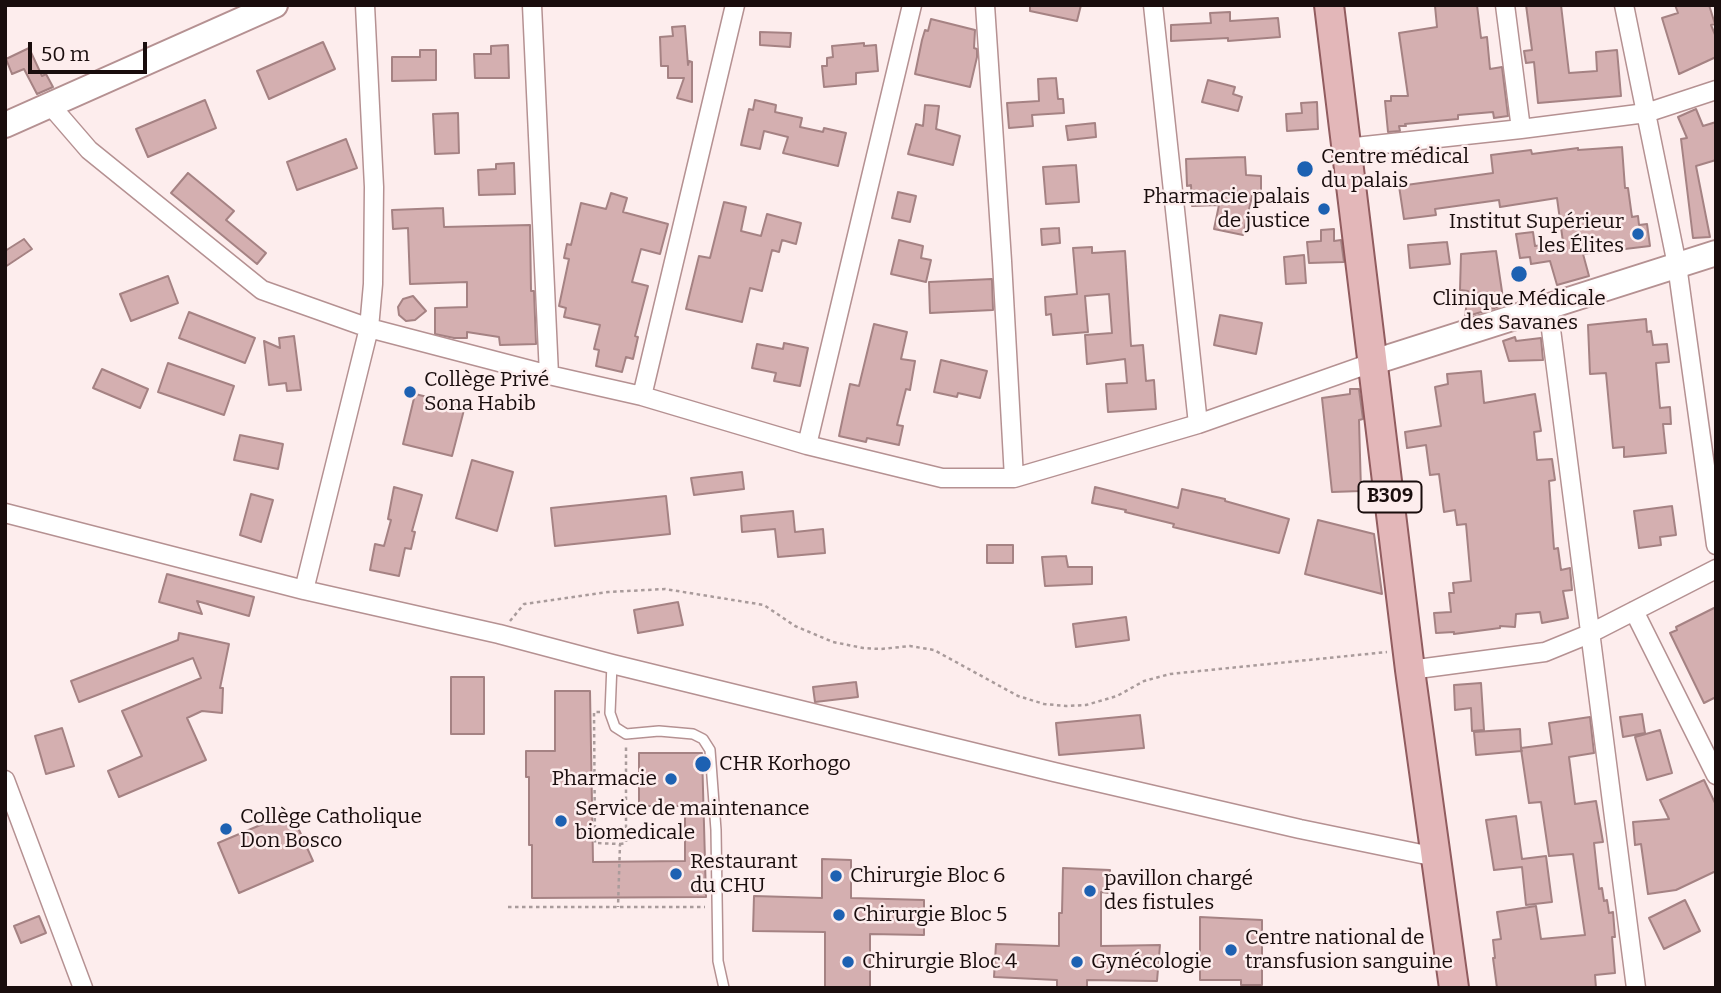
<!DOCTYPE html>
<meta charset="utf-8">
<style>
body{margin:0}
#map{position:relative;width:1721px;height:993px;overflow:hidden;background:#fdeded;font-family:Bitter,serif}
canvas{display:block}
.frame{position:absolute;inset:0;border:7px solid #190d0d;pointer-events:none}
.scale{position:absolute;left:28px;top:42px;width:119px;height:32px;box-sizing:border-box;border:4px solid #190d0d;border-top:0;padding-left:9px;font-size:21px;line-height:24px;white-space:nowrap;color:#190d0d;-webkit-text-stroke:5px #fdeded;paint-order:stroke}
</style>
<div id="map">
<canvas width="1721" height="993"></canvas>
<div class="frame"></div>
<div class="scale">50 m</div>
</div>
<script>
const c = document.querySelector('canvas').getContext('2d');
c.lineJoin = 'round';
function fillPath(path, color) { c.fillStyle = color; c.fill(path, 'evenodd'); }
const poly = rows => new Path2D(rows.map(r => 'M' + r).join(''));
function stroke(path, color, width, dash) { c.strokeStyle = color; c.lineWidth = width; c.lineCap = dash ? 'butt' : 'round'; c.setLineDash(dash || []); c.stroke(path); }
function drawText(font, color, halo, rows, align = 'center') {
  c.font = font + ' Bitter,serif'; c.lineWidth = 5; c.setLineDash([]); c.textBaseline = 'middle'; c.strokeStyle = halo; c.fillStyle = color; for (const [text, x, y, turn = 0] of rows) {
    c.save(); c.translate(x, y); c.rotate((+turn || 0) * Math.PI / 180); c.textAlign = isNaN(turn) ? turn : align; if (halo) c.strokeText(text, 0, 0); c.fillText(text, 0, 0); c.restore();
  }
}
const building = poly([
 [1030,5,1081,5,1077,21,1030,11,1030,5],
 [1477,5,1481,38,1487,37,1490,69,1502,67,1508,116,1494,118,1493,112,1458,115,1458,119,1405,124,1406,126,1399,126,1400,131,1388,132,1385,101,1391,101,1391,96,1408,96,1399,33,1437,27,1435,6,1477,5],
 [1526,5,1561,5,1569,73,1597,71,1596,52,1617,50,1621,96,1538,103,1534,62,1526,63,1524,51,1532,50,1526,5],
 [1675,5,1709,5,1715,24,1711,25,1716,37,1716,57,1679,74,1662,18,1678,13,1675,5],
 [1230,12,1230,21,1278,18,1280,37,1228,41,1228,38,1171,41,1171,25,1211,23,1210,13,1230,12],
 [931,19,975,30,974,48,977,49,977,57,970,87,915,74,922,40,925,30,928,31,931,19],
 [685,26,688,65,689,61,692,62,692,102,677,98,684,78,668,78,668,66,661,66,660,37,673,36,672,27,685,26],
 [760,32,791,33,790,47,760,45,760,32],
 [323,42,335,69,269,99,257,71,323,42],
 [864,43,864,46,876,45,878,71,856,73,856,84,824,87,822,66,827,66,827,58,833,57,832,46,864,43],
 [508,45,509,78,475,78,474,54,491,54,491,46,508,45],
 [29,48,42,76,46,74,53,87,37,94,24,69,12,74,6,59,29,48],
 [420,50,436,50,436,80,392,81,392,57,420,57,420,50],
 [1056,78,1058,99,1063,99,1064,113,1032,115,1033,126,1009,128,1007,103,1039,101,1038,79,1056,78],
 [1208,80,1235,87,1233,94,1242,97,1238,111,1202,102,1208,80],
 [205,100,216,128,148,157,136,129,205,100],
 [755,100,776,105,775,112,802,118,800,127,823,132,824,128,846,133,838,166,783,153,788,137,764,131,760,149,741,145,749,109,753,110,755,100],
 [1317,102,1318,129,1287,131,1286,114,1302,113,1301,103,1317,102],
 [925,105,939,106,936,129,960,136,953,165,908,154,916,124,923,126,925,105],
 [1696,109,1703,126,1716,122,1716,160,1696,166,1710,237,1693,238,1681,139,1687,138,1678,117,1696,109],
 [458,113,459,153,435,154,433,114,458,113],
 [1095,123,1096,137,1068,140,1066,126,1095,123],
 [346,139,357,168,297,190,287,162,346,139],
 [1622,147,1625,188,1628,188,1632,217,1638,216,1639,225,1647,224,1650,246,1583,254,1589,276,1557,285,1550,261,1531,264,1530,257,1520,258,1516,234,1533,232,1535,246,1563,242,1557,198,1500,207,1499,200,1435,209,1436,215,1404,219,1399,186,1493,173,1491,155,1531,150,1532,154,1578,148,1578,150,1622,147],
 [1245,157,1246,175,1261,176,1261,192,1253,192,1243,235,1214,229,1219,205,1192,206,1191,185,1187,186,1186,159,1245,157],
 [514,163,515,194,479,195,478,170,496,169,496,164,514,163],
 [1076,165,1079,202,1046,204,1043,167,1076,165],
 [188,173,234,211,226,220,266,253,257,264,171,193,188,173],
 [898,192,916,196,910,222,892,218,898,192],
 [611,193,627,198,623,212,668,224,660,254,641,249,632,282,648,286,635,336,638,337,633,359,626,357,622,372,596,366,599,350,594,349,600,325,564,317,566,308,559,306,569,259,564,258,567,244,571,245,581,203,606,209,611,193],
 [724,202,746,207,741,231,761,236,767,214,801,223,796,244,782,240,779,252,772,250,762,291,750,288,742,322,686,309,699,256,710,258,724,202],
 [443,208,444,227,530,225,531,291,534,291,536,344,500,345,499,337,467,332,467,338,454,338,435,334,435,308,467,307,467,282,410,284,408,228,393,229,392,210,443,208],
 [1059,228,1060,243,1042,245,1041,229,1059,228],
 [1334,229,1334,241,1341,240,1344,262,1309,263,1307,242,1321,241,1321,230,1334,229],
 [24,239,32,249,5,267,5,251,24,239],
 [899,240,923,246,921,258,931,260,926,282,891,274,899,240],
 [1447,242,1450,264,1410,268,1408,245,1447,242],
 [1092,247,1092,253,1125,251,1131,346,1143,345,1146,381,1154,380,1156,409,1108,412,1106,384,1127,383,1125,359,1087,364,1085,335,1112,333,1109,294,1085,296,1088,332,1053,335,1051,314,1046,315,1045,297,1077,294,1073,248,1092,247],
 [1496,251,1504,305,1465,317,1468,291,1460,290,1461,254,1496,251],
 [1304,255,1306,283,1286,284,1284,257,1304,255],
 [168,276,178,303,131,321,120,294,168,276],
 [992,279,993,310,930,313,929,282,992,279],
 [413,296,426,311,415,320,406,321,399,315,398,307,403,299,413,296],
 [189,312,255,338,245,363,179,338,189,312],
 [1220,315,1262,323,1256,354,1214,345,1220,315],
 [1646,319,1647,332,1651,331,1653,345,1667,344,1669,362,1656,363,1660,408,1670,407,1671,424,1663,424,1666,453,1624,457,1624,447,1613,448,1606,373,1590,374,1588,325,1646,319],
 [874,324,907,332,901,359,915,361,910,390,906,389,897,425,903,426,899,445,867,438,866,442,839,436,850,384,859,386,874,324],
 [294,336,301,390,287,391,286,383,269,385,264,341,280,348,279,338,294,336],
 [1515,337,1516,341,1541,338,1543,360,1509,361,1503,341,1515,337],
 [784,343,808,348,800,386,774,381,776,373,752,368,757,344,783,349,784,343],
 [941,360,987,371,980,398,958,393,957,397,934,392,941,360],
 [168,363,234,386,224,415,158,392,168,363],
 [102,369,148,389,140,408,93,388,102,369],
 [1481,371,1484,403,1535,394,1541,431,1534,432,1537,460,1552,459,1555,480,1549,481,1554,549,1558,548,1561,570,1570,568,1572,590,1563,591,1568,618,1542,623,1540,612,1516,614,1515,627,1500,626,1500,628,1454,634,1454,632,1436,633,1434,613,1451,612,1449,593,1454,593,1453,583,1471,581,1466,524,1457,525,1455,510,1444,512,1439,474,1430,475,1426,445,1407,448,1405,432,1441,426,1435,387,1448,384,1447,374,1481,371],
 [1350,389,1359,389,1363,419,1359,420,1361,491,1332,492,1322,398,1350,394,1350,389],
 [415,394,465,406,452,456,403,444,415,394],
 [240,435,283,444,278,469,234,460,240,435],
 [472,460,513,472,497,531,456,518,472,460],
 [742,472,744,489,694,495,691,478,742,472],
 [394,487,422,495,412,531,415,532,411,549,405,548,399,576,370,570,375,544,384,546,391,520,388,519,394,487],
 [1095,487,1178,508,1182,489,1225,499,1225,501,1289,519,1279,553,1173,527,1174,524,1125,512,1126,510,1092,503,1095,487],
 [251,494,273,500,261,542,240,535,251,494],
 [666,496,670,534,555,546,551,508,666,496],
 [1672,506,1676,535,1660,537,1661,545,1639,548,1634,511,1672,506],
 [793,511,795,532,823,529,825,553,778,557,775,529,742,532,741,516,793,511],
 [1318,520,1374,534,1382,594,1305,574,1318,520],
 [987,545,1013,545,1013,563,987,563,987,545],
 [1066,556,1068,567,1092,567,1092,584,1045,586,1042,557,1066,556],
 [167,574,254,597,249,616,197,601,202,614,159,602,167,574],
 [678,602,683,625,638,633,634,610,678,602],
 [1716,607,1716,697,1704,703,1670,633,1677,630,1676,627,1716,607],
 [1126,617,1129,640,1076,647,1073,624,1126,617],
 [179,633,229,644,220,688,223,688,222,713,202,711,187,718,206,760,119,797,108,771,142,756,122,711,201,678,193,658,79,702,71,681,178,640,179,633],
 [451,677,484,677,484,734,451,734,451,677],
 [856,682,858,697,815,702,813,687,856,682],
 [1481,683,1484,730,1472,731,1471,708,1455,710,1454,685,1481,683],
 [555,691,590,691,593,862,685,861,685,806,639,806,639,753,702,753,706,897,532,898,532,845,529,845,529,777,526,777,526,751,555,751,555,691],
 [1642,714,1645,733,1623,737,1620,717,1642,714],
 [1140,715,1144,748,1059,755,1056,723,1140,715],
 [1590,717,1594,753,1569,757,1575,804,1596,801,1603,842,1594,843,1599,889,1602,888,1604,901,1607,900,1609,913,1613,912,1615,937,1612,937,1615,973,1595,975,1596,988,1497,988,1493,958,1495,958,1493,940,1501,939,1497,912,1536,906,1541,939,1585,935,1573,854,1549,856,1541,802,1529,803,1521,749,1522,751,1476,755,1474,732,1520,729,1521,748,1552,744,1549,723,1590,717],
 [62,728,74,766,46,774,35,736,62,728],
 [1660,730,1672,773,1647,780,1635,737,1660,730],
 [1704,780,1716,805,1716,871,1676,890,1648,894,1641,844,1635,845,1633,822,1669,819,1660,800,1704,780],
 [291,812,313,861,239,893,218,843,291,812],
 [1516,816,1522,859,1546,856,1552,902,1526,905,1522,867,1494,870,1486,820,1516,816],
 [822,859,851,860,851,898,924,900,924,935,870,934,870,988,825,988,825,932,753,931,754,896,822,898,822,859],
 [1063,868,1110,870,1109,893,1101,892,1101,946,1160,945,1157,981,1087,980,1087,988,1057,988,1057,980,994,977,996,944,1059,946,1059,913,1062,913,1063,868],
 [1685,900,1700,931,1664,949,1649,918,1685,900],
 [39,916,46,933,21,943,14,926,39,916],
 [1200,917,1262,920,1262,985,1241,985,1241,980,1200,980,1200,917]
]);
const path = poly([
 [510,621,524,604,608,592,665,589,764,605,795,626,833,642,863,648,881,649,910,646,934,650,1018,696,1044,704,1066,706,1086,705,1117,696,1144,681,1170,674,1387,652],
 [600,712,594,712,595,843,620,844,618,907],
 [620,844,626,843,626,747],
 [508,907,705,907]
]);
const lane = poly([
 [612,664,610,713,615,727,626,734,659,731,693,734,703,739,710,750,716,830,718,961,724,988]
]);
const street = poly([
 [532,5,549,375],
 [985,5,1002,261,1014,478],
 [1153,5,1198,424],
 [1505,5,1521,129],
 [1624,5,1677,265,1716,545],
 [51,106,89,150,262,290,369,328,549,375,642,396,807,445,942,478,1014,478,1198,424,1374,362],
 [1346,148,1521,129,1646,113,1716,90],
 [1548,306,1636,988],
 [642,396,735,5],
 [807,445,912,5],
 [5,513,304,590,499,634,612,664,1054,772,1300,829,1436,857],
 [304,590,369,328,373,284,374,187,365,5],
 [1634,611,1716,775],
 [1410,670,1545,652,1589,634,1716,569],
 [5,780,83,988]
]);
const secondary = poly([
 [5,125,275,5],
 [1374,362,1716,253]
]);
const primary = poly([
 [1329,5,1410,670,1454,988]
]);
const markers = [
 [1305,169,9,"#1d61b2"],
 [1324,209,7,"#1d61b2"],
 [1638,234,7,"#1d61b2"],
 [1519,274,9,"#1d61b2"],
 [410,392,7,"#1d61b2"],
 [703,764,9,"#1d61b2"],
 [671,779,7,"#1d61b2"],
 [561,821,7,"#1d61b2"],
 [226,829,7,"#1d61b2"],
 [676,874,7,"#1d61b2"],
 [836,876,7,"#1d61b2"],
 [1090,891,7,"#1d61b2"],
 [839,915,7,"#1d61b2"],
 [1231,950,7,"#1d61b2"],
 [848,962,7,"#1d61b2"],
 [1077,962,7,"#1d61b2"]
];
const shields = [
 [1390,497,63]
];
const shieldNames = [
 ["B309",1390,497]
];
const poiNames = [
 ["Centre médical",1321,157],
 ["du palais",1321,181],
 ["Pharmacie palais",1310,197,"right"],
 ["de justice",1310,221,"right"],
 ["Institut Supérieur",1624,222,"right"],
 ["les Élites",1624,246,"right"],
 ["Clinique Médicale",1519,299,"center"],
 ["des Savanes",1519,323,"center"],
 ["Collège Privé",424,380],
 ["Sona Habib",424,404],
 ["CHR Korhogo",719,764],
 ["Pharmacie",657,779,"right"],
 ["Service de maintenance",575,809],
 ["biomedicale",575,833],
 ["Collège Catholique",240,817],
 ["Don Bosco",240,841],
 ["Restaurant",690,862],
 ["du CHU",690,886],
 ["Chirurgie Bloc 6",850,876],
 ["pavillon chargé",1104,879],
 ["des fistules",1104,903],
 ["Chirurgie Bloc 5",853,915],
 ["Centre national de",1245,938],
 ["transfusion sanguine",1245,962],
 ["Chirurgie Bloc 4",862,962],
 ["Gynécologie",1091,962]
];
fillPath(building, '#d4afb0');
stroke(building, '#a58283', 2);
stroke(lane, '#b59192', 12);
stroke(street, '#b59192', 21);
stroke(secondary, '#b59192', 28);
stroke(primary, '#915c5f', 32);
stroke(path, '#a99b9b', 2.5, [3.5, 3.5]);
stroke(lane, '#fff', 9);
stroke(street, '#fff', 18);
stroke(secondary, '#fff', 24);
stroke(primary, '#e3b7b9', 28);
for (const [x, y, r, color] of markers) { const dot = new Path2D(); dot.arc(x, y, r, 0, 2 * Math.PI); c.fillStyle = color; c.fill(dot); stroke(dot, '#fdeded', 2.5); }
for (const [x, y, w] of shields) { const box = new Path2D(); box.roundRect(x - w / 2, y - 15.5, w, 31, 5); c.fillStyle = '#fdeded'; c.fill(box); stroke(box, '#190d0d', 2); }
drawText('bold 19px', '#190d0d', null, shieldNames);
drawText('21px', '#190d0d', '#fdeded', poiNames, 'left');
</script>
